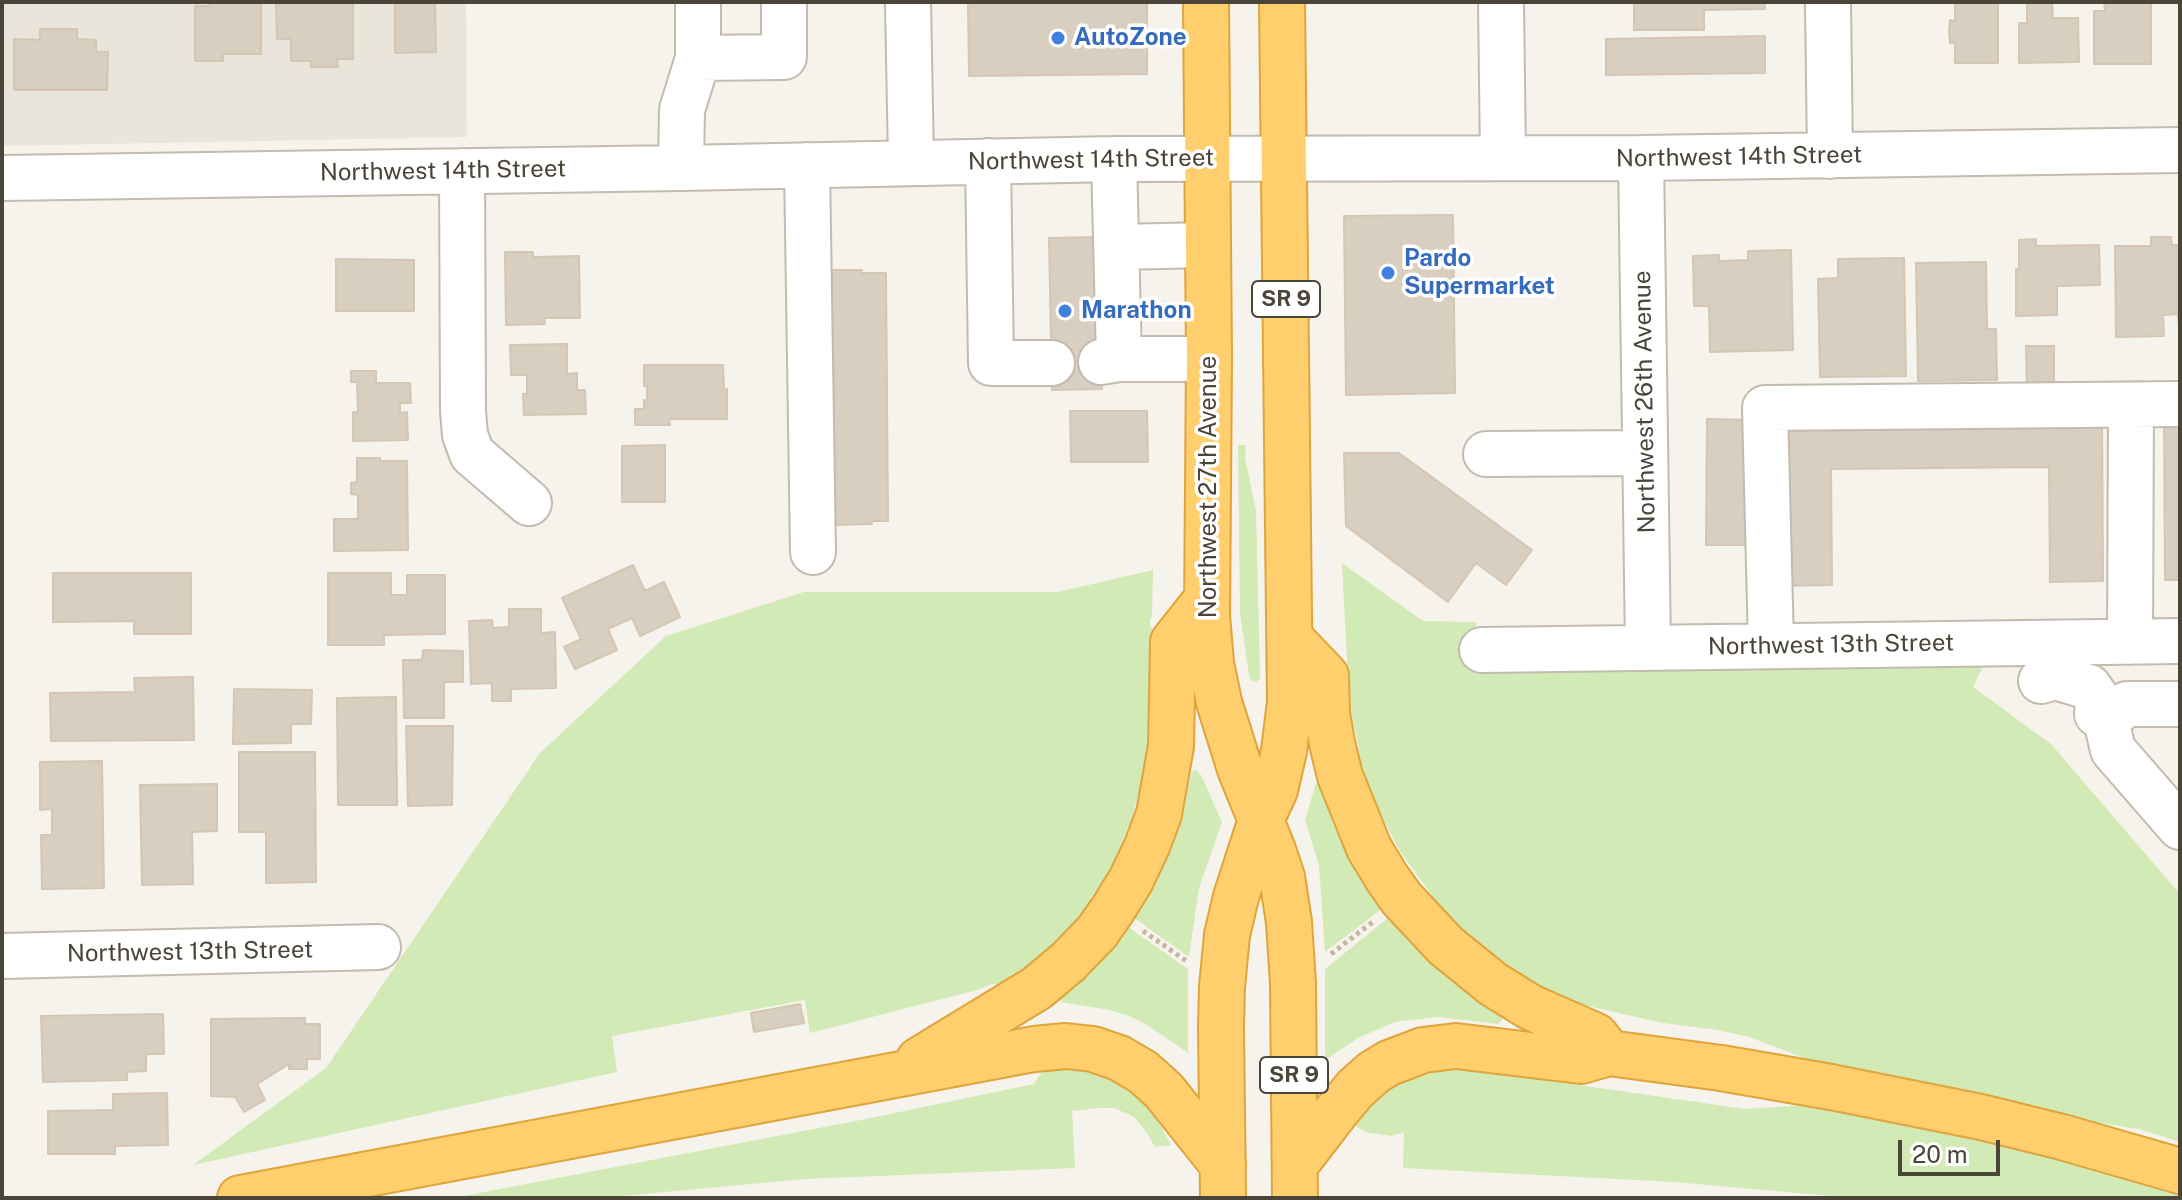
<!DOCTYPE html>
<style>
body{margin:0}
#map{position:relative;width:2182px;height:1200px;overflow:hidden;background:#f6f3ec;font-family:"Public Sans",sans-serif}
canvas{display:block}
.frame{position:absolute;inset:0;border:4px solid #4b4439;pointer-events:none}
.scale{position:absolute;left:1898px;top:1140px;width:102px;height:36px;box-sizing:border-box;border:4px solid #4b4439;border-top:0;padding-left:10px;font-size:24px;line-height:28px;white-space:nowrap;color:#4b4439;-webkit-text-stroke:6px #fff;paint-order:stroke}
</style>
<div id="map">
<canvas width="2182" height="1200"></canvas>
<div class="frame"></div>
<div class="scale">20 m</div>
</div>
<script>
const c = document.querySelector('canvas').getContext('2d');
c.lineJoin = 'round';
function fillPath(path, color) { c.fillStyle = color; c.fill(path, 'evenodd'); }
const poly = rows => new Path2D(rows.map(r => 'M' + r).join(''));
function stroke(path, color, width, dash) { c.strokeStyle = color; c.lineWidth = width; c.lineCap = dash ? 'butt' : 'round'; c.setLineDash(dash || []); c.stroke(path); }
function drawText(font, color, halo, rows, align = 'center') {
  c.font = font + ' "Public Sans",sans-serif'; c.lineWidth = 7; c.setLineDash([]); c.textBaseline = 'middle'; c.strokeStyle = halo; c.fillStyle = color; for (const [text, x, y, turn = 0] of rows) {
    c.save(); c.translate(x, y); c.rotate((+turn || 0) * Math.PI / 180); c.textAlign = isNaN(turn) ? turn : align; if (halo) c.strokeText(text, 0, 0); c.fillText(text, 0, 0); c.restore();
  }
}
const residential = poly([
 [2,2,466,2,467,137,2,146]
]);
const green = poly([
 [1238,445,1246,445,1245,458,1256,511,1260,674,1260,679,1256,682,1251,680,1249,676,1240,612],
 [1342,563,1423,621,1476,622,1475,665,1987,658,1973,687,2051,744,2180,894,2180,1142,2139,1129,2056,1117,1845,1073,1749,1037,1718,1030,1663,1023,1548,997,1478,955,1423,902,1432,895,1401,853,1366,785,1349,700],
 [1153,570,1152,617,1150,618,1150,626,1152,627,1149,734,1143,777,1132,818,1114,861,1103,881,1090,898,1098,906,1016,985,992,984,977,990,810,1033,805,1000,612,1036,617,1072,193,1165,326,1068,540,753,666,636,804,592,1058,592],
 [1195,769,1201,775,1222,822,1199,888,1189,957,1134,918,1153,887,1169,851,1185,805,1191,774],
 [1316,783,1320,783,1333,824,1355,866,1383,908,1325,952,1319,865,1305,820],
 [1388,918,1422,953,1461,988,1501,1014,1502,1020,1498,1024,1438,1017,1395,1022,1358,1038,1327,1059,1325,1055,1325,969],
 [1128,927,1188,969,1188,1053,1144,1023,1129,1016,1110,1010,1061,1002,1061,997,1093,968],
 [1058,1068,1089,1070,1104,1075,1131,1090,1153,1112,1171,1145,1155,1147,1147,1133,1134,1117,1114,1108,1100,1108,1072,1111,1075,1168,804,1179,601,1198,453,1198,866,1119,1034,1084,1043,1070],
 [1444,1068,1461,1068,1745,1109,1820,1104,1914,1120,2180,1191,2180,1198,1853,1198,1675,1182,1403,1168,1404,1132,1392,1136,1365,1132,1354,1125,1361,1115,1382,1094,1404,1079,1416,1074]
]);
const building = poly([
 [209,2,261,2,261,54,223,54,223,61,195,61,195,6,209,6,209,2],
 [276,2,353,2,353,59,337,59,338,67,311,67,311,61,291,61,291,39,277,39,276,2],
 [395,2,435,2,436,52,395,53,395,2],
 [968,2,1147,2,1147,74,969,76,968,2],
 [1634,2,1764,2,1765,9,1704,10,1704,30,1634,30,1634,2],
 [1955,2,1998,2,1998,63,1955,63,1955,43,1950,43,1949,32,1950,20,1955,21,1955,2],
 [2027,2,2052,2,2053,18,2078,18,2079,62,2019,63,2019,23,2027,23,2027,2],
 [2104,2,2151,2,2151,64,2094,64,2094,11,2105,11,2104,2],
 [40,29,77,29,77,39,96,40,96,52,108,52,107,90,14,90,14,39,40,40,40,29],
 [1765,36,1765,73,1606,75,1606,39,1765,36],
 [1453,215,1455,393,1346,395,1344,216,1453,215],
 [1099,237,1102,389,1052,390,1049,238,1099,237],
 [2151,237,2171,237,2172,245,2180,245,2180,341,2178,314,2163,315,2164,336,2116,337,2115,246,2151,246,2151,237],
 [2036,239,2036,246,2099,245,2100,285,2057,286,2057,315,2016,316,2016,269,2019,269,2019,240,2036,239],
 [1791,250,1793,350,1710,352,1709,306,1694,306,1693,256,1719,255,1719,261,1748,260,1748,251,1791,250],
 [505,252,533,252,533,257,579,256,580,318,544,318,545,324,506,325,505,252],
 [1904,258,1906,376,1820,377,1818,279,1838,278,1838,259,1904,258],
 [336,259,414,260,414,311,336,311,336,259],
 [1986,262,1987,329,1996,329,1997,380,1918,381,1916,263,1986,262],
 [829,270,862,270,861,273,886,273,888,521,872,521,872,524,832,525,829,270],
 [567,344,567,374,577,373,577,390,585,390,586,414,524,415,523,394,527,394,527,375,511,375,510,345,567,344],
 [2026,346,2054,346,2054,389,2027,389,2026,346],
 [644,365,723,365,724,389,727,389,727,419,669,419,670,425,635,425,635,409,644,409,644,400,647,400,647,386,644,386,644,365],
 [351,371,376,371,376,383,410,383,411,403,400,403,400,413,407,412,408,440,353,441,353,412,358,412,357,382,351,382,351,371],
 [1070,411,1147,411,1148,462,1071,462,1070,411],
 [2164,412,2180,412,2180,580,2165,580,2164,412],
 [2102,413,2103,581,2050,582,2049,467,1831,469,1832,585,1780,586,1779,416,2102,413],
 [1707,419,1751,420,1750,545,1706,545,1707,419],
 [665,445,665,502,622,502,622,446,665,445],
 [1344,453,1399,453,1532,550,1506,585,1476,563,1448,602,1346,526,1344,453],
 [357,458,380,458,380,461,407,461,408,550,334,551,334,519,358,519,358,495,351,494,351,483,357,482,357,458],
 [633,565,645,591,664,582,680,617,640,636,632,618,608,629,617,650,575,669,564,647,581,639,562,598,633,565],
 [53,573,191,573,191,634,134,634,134,621,53,622,53,573],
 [328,573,391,573,391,595,407,595,407,575,445,575,445,634,384,635,384,645,328,645,328,573],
 [509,609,541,609,541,633,555,632,556,688,511,689,511,701,492,701,492,683,471,684,469,621,492,620,493,628,509,627,509,609],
 [423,650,463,651,463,682,444,682,444,718,404,718,403,660,422,660,423,650],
 [193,677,194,740,51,741,50,693,135,692,134,678,193,677],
 [234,689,312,690,311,724,291,724,291,743,233,744,234,689],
 [396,697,397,805,338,805,337,698,396,697],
 [406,726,453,726,452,805,408,806,406,726],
 [239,752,315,752,316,882,266,883,266,832,239,832,239,752],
 [102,761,104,888,42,889,41,835,52,835,52,809,40,810,40,762,102,761],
 [217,784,217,831,192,832,193,884,142,885,140,785,217,784],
 [800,1004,804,1023,754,1032,751,1013,800,1004],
 [163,1014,164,1054,146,1054,146,1071,127,1072,127,1080,43,1082,41,1016,163,1014],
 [305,1018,305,1024,320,1024,320,1059,307,1059,307,1069,289,1069,289,1064,257,1084,265,1100,244,1112,235,1097,211,1096,211,1019,305,1018],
 [167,1093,168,1145,115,1146,115,1154,48,1154,48,1111,113,1110,113,1094,167,1093]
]);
const path = poly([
 [1143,931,1188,962],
 [1331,954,1374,921]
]);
const minor = poly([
 [908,2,911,162],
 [1501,2,1503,158],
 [1828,2,1830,156],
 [698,58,784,57,784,2],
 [1641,158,1648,647],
 [1114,159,1119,359],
 [988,161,991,363,1052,363],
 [807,165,813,552],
 [681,168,682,110,698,58,698,2],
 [462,171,463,411,465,435,472,454,529,503],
 [2,178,681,168,1114,159,1641,158,2180,150],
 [1117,247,1208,245],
 [1101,362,1119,359,1209,359],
 [1486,454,1645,453],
 [2130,642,2131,405],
 [1771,645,1765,408,2180,404],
 [1482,650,2180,641],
 [2041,681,2055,677,2089,687,2098,700,2097,714,2106,720,2113,750,2180,827],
 [2106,720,2127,704,2180,704],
 [2,956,378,947]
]);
const highway = poly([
 [1206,2,1209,359,1207,615,1211,663,1219,702,1240,769,1273,850,1282,877,1289,922,1293,984,1295,1198],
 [1290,638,1326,676,1327,713,1332,743,1340,776,1369,848,1387,878,1402,899,1446,946,1493,984,1530,1007,1596,1036,1609,1053],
 [919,1060,1037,988,1068,962,1097,932,1113,909,1131,880,1147,846,1159,814,1171,746,1173,642,1207,599],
 [1295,1165,1335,1113,1355,1089,1374,1072,1389,1063,1423,1050,1456,1046,1581,1061,1609,1053,1721,1068,1831,1087,1981,1117,2062,1137,2180,1171],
 [240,1198,1034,1049,1066,1046,1093,1049,1119,1058,1143,1072,1164,1091,1223,1165],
 [1223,1198,1221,1027,1222,987,1227,935,1236,897,1261,820,1275,790,1284,751,1290,702,1282,2]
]);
const markers = [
 [1058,38,8,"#3f7fe0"],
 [1388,273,8,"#3f7fe0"],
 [1065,311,8,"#3f7fe0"]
];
const shields = [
 [1286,299,68],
 [1294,1075,68]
];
const shieldNames = [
 ["SR 9",1286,299],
 ["SR 9",1294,1075]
];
const shopNames = [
 ["AutoZone",1074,38],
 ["Pardo",1404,259],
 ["Supermarket",1404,287],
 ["Marathon",1081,311]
];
const streetNames = [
 ["Northwest 14th Street",1739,157,-1],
 ["Northwest 14th Street",1091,160,-1],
 ["Northwest 14th Street",443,171,-1],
 ["Northwest 26th Avenue",1645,402,-91],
 ["Northwest 27th Avenue",1209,487,-90],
 ["Northwest 13th Street",1831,645,-1],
 ["Northwest 13th Street",190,952,-1]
];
fillPath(residential, '#eae5da');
fillPath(green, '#d2eab5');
fillPath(building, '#d8cfc1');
stroke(building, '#d3c7b4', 2);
stroke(minor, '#c2bbae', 48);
stroke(highway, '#e0a43c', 48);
stroke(path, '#c4b79f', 5, [4, 4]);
stroke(minor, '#fff', 44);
stroke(highway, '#ffcf6e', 44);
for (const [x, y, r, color] of markers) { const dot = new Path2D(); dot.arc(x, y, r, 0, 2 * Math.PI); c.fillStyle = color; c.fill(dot); stroke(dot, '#fff', 3); }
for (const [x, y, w] of shields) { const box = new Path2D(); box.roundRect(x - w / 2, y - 18, w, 36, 6); c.fillStyle = '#fff'; c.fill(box); stroke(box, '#4b4439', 2); }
drawText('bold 22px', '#4b4439', null, shieldNames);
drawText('bold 24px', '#366cbe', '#fff', shopNames, 'left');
drawText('24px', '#4b4439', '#fff', streetNames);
</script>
